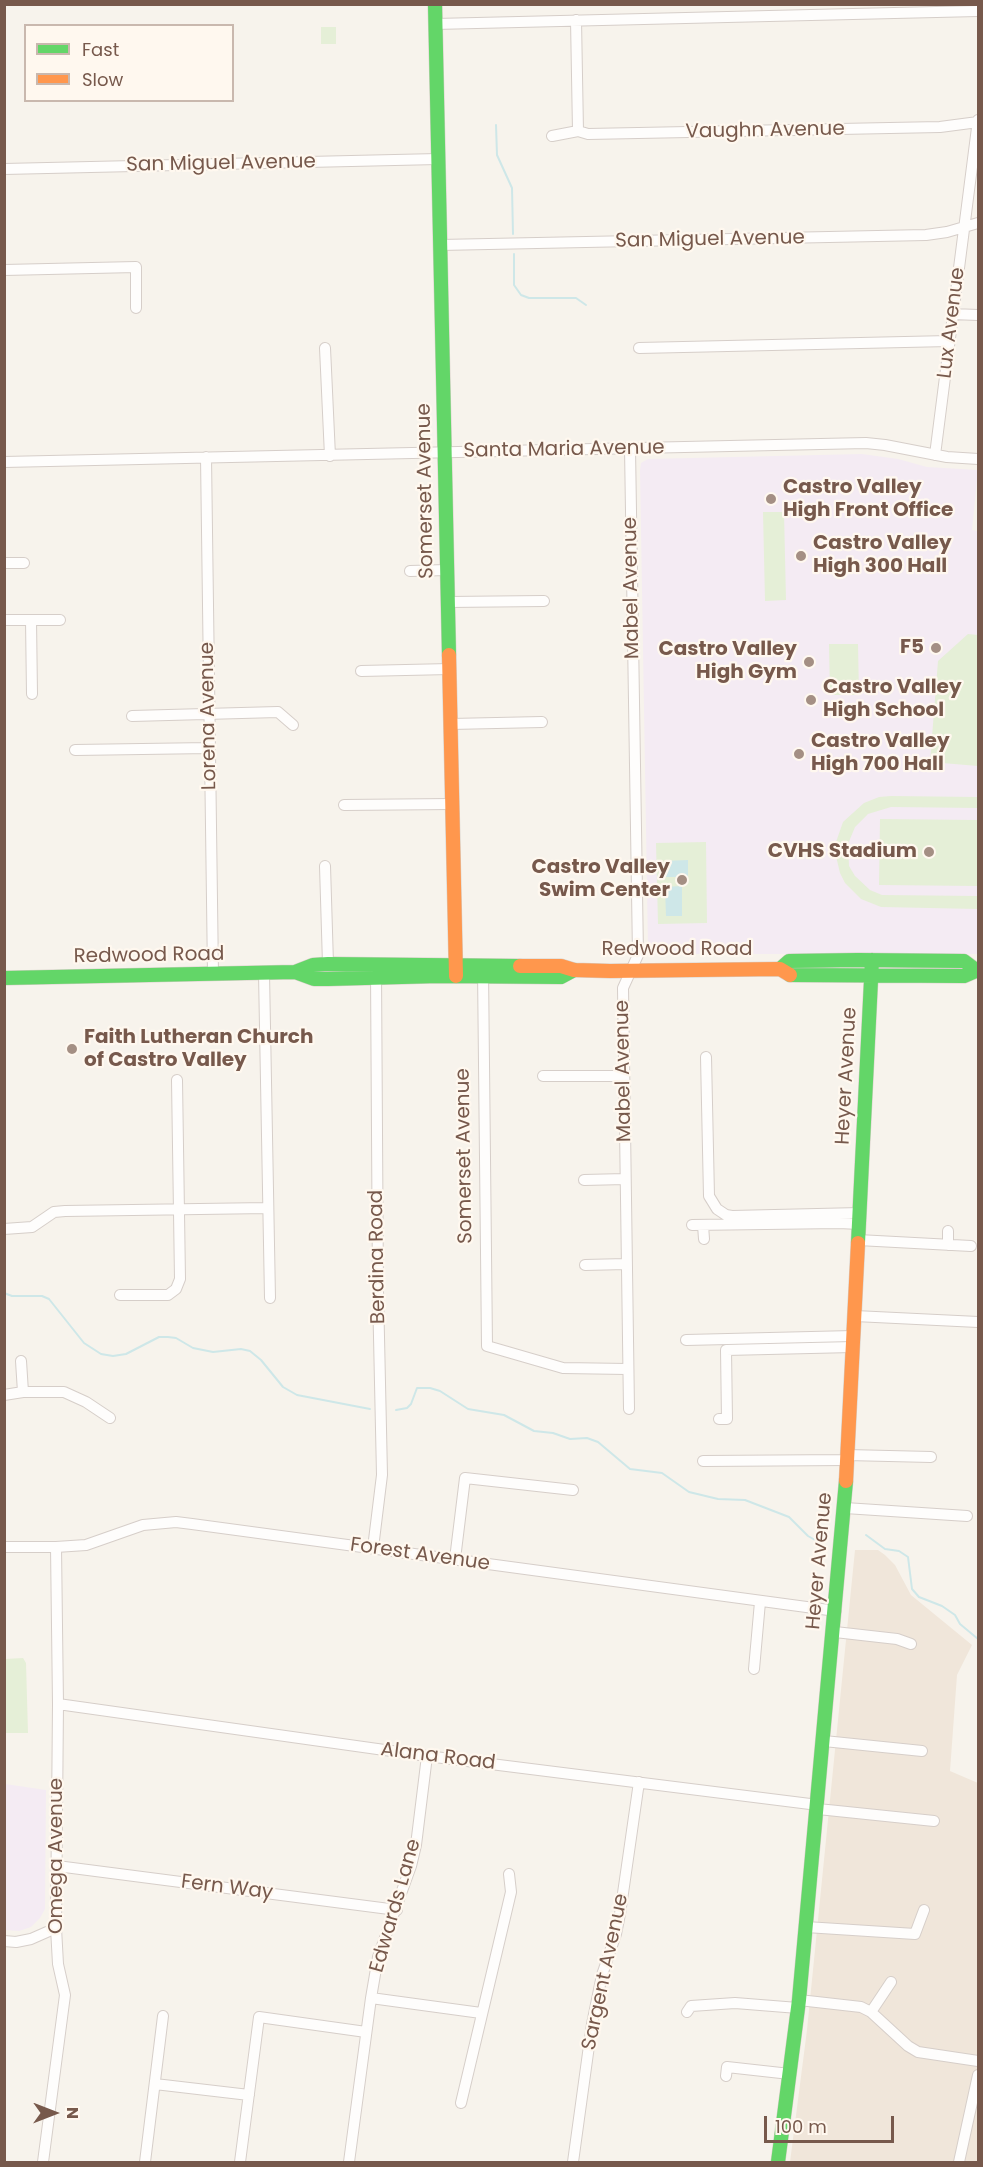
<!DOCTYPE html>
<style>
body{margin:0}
#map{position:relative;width:983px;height:2167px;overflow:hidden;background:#f7f3ec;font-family:Poppins,sans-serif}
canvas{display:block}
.frame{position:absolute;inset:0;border:6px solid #77594c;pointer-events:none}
.legend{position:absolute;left:24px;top:24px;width:210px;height:78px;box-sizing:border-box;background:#fff8ef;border:2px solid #c9b8ae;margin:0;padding:8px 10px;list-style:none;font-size:18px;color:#77594c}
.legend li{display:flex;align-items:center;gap:12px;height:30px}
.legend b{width:30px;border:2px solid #c9b8ae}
.north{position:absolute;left:24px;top:2083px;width:60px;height:60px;-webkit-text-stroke:4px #fff8ef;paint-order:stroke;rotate:90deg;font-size:16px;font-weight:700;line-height:24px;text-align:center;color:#77594c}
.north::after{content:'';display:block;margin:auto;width:21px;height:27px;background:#77594c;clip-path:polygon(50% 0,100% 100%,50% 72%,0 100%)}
.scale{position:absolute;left:764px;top:2116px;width:130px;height:27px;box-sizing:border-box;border:3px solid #77594c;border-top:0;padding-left:8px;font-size:18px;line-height:21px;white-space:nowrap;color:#77594c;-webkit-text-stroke:4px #fff8ef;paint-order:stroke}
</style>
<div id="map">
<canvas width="983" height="2167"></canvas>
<div class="frame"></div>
<ul class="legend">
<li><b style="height:8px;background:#63d668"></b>Fast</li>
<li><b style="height:8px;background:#ff974d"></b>Slow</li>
</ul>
<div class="north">N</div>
<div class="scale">100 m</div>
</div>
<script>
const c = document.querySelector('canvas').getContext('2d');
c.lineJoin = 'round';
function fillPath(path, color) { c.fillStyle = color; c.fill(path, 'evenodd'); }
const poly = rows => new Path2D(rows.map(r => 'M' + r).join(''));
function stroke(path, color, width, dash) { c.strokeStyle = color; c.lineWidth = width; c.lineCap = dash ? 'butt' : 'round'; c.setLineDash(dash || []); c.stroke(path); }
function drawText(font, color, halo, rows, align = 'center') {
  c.font = font + ' Poppins,sans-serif'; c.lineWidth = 4.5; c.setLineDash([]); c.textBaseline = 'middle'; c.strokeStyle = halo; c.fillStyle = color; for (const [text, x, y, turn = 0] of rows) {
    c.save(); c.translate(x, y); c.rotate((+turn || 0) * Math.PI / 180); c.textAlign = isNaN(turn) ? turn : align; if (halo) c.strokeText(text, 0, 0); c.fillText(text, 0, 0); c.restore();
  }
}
const residential = poly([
 [855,1550,878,1550,885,1555,895,1565,911,1595,972,1645,957,1675,950,1771,978,1783,978,2162,790,2162,807,2030]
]);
const education = poly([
 [862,454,898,459,927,467,978,470,972,530,978,531,978,954,656,954,648,948,640,470,641,463,648,459],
 [5,1784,46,1790,45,1909,40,1918,31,1927,19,1931,5,1930]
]);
const green = poly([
 [336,27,336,44,321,44,321,27],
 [763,512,784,512,786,600,765,601],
 [968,634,978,635,978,766,930,762,938,661],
 [829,644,858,644,859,695,830,695],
 [891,796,978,797,978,808,891,807,868,814,855,827,848,844,849,866,855,876,870,890,882,895,978,896,978,909,881,907,861,899,845,883,840,873,835,852,836,842,843,822,864,803,879,797],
 [880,819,978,820,978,886,879,885],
 [706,842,707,923,658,924,656,843],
 [23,1658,26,1663,28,1733,5,1733,5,1659]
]);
const water = poly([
 [688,860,688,877,665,877,664,861],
 [682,886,682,916,666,916,665,887]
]);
const stream = poly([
 [496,125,497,155,512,188,513,234],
 [514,254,514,285,521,295,529,298,576,298,586,305],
 [4,1293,12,1296,42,1296,49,1299,84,1343,101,1354,113,1356,126,1354,159,1337,168,1337,176,1338,193,1348,213,1352,241,1349,250,1351,261,1360,283,1387,297,1395,370,1409],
 [396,1410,407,1408,411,1404,417,1388,430,1388,440,1391,468,1409,504,1415,534,1431,553,1433,570,1439,587,1438,598,1442,630,1469,662,1473,689,1492,718,1499,745,1500,789,1517,808,1536,822,1544],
 [866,1535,885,1549,899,1551,908,1557,912,1589,919,1597,942,1606,955,1615,960,1624,978,1639]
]);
const street = poly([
 [576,20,578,131],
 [435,24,978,11],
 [552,136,578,131,588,134,940,127,978,122],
 [4,169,438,159],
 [440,245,926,235,947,232,978,223],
 [4,270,136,267,136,308],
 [952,314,978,315],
 [325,348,330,456],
 [639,348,949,341],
 [935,455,978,120],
 [206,457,213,974],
 [4,462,866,443,885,445,947,457,978,459],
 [4,563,24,563],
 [410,571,447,570],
 [448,602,544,601],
 [4,620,60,620],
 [31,620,32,694],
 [361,671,450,669],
 [132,716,278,712,293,725],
 [451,724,542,722],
 [75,750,209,748],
 [344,805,452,804],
 [325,866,328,964],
 [483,970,487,1346,563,1368,627,1369],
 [264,973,270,1298],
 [706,1057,709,1196,717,1209,726,1215,732,1216,860,1213],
 [543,1076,623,1076],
 [584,1180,625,1179],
 [692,1225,839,1223,859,1224],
 [703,1225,704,1239],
 [4,1229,32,1227,54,1212,65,1211,267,1208],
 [858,1240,971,1246],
 [948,1245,948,1231],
 [585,1265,626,1264],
 [120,1295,168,1295,176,1289,180,1279,177,1080],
 [855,1316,978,1322],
 [686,1340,853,1336],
 [21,1361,23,1392],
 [4,1395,23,1392,64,1392,86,1402,110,1418],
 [629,1409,623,988,638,955,630,448],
 [719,1419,727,1419,726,1350,853,1347],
 [847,1455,931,1457],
 [703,1461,847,1460],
 [845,1508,967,1516],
 [4,1547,56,1547,86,1545,143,1525,176,1522,192,1524,836,1611],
 [373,1548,382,1475,378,1291,376,972],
 [455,1559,465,1478,573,1490],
 [835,1632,897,1639,911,1644],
 [754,1669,760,1602],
 [58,1704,427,1756,818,1805],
 [824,1741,922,1751],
 [818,1809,934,1821],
 [57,1866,397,1910],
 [806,1927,915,1934,924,1910],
 [4,1941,16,1942,31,1939,56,1928],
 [371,1998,481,2013],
 [799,2000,861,2007,871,2012,908,2046,918,2052,978,2061],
 [687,2012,691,2006,735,2003,798,2008],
 [871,2012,891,1982],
 [726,2076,727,2067,790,2074],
 [155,2084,249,2095],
 [461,2103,511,1892,509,1874],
 [43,2162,65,1995,58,1964,56,1928,58,1704,56,1547],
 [145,2162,163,2016],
 [240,2162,259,2017,366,2032],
 [349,2162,371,1998,378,1957,411,1866,416,1845,427,1756],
 [573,2162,592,2024,602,1975,616,1934,620,1914,639,1782],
 [959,2162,978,2075]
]);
const fast = poly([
 [435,4,449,655],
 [780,969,789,961,858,960,964,961,976,970],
 [295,972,314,979,328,979,439,976,561,977,574,970],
 [790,975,964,976,978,970],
 [4,978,295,972,313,965,328,964,520,966],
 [858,1243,872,960],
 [778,2162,799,2000,846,1481]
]);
const slow = poly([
 [449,655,456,976],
 [520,966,561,966,574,970,610,971,780,969,790,975],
 [846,1481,858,1243]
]);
const markers = [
 [771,499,6,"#a48f84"],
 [801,556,6,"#a48f84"],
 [936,648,6,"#a48f84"],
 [809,662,6,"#a48f84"],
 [811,700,6,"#a48f84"],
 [799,754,6,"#a48f84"],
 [929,852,6,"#a48f84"],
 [682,880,6,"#a48f84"],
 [72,1049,6,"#a48f84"]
];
const streetNames = [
 ["Vaughn Avenue",765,131,-1],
 ["San Miguel Avenue",221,164,-1],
 ["San Miguel Avenue",710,240,-1],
 ["Lux Avenue",952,323,-83],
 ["Santa Maria Avenue",564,450,-1],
 ["Somerset Avenue",426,491,-91],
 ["Mabel Avenue",632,588,-91],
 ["Lorena Avenue",209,716,-91],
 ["Redwood Road",677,950],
 ["Redwood Road",149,956,-1],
 ["Mabel Avenue",624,1071,-91],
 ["Heyer Avenue",847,1076,-87],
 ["Somerset Avenue",465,1156,-91],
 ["Berdina Road",378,1257,-91],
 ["Forest Avenue",420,1555,8],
 ["Heyer Avenue",820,1561,-85],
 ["Alana Road",438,1757,7],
 ["Omega Avenue",57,1856,-90],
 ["Fern Way",227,1888,7],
 ["Edwards Lane",396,1906,-74],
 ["Sargent Avenue",606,1972,-78]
];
const poiNames = [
 ["Castro Valley",783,488],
 ["High Front Office",783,511],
 ["Castro Valley",813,544],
 ["High 300 Hall",813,567],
 ["F5",924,648,"right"],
 ["Castro Valley",797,650,"right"],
 ["High Gym",797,673,"right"],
 ["Castro Valley",823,688],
 ["High School",823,711],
 ["Castro Valley",811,742],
 ["High 700 Hall",811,765],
 ["CVHS Stadium",917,852,"right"],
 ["Castro Valley",670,868,"right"],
 ["Swim Center",670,891,"right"],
 ["Faith Lutheran Church",84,1038],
 ["of Castro Valley",84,1061]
];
fillPath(residential, '#f0e6da');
fillPath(education, '#f4ebf3');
fillPath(green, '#e5efd7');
fillPath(water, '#cee7e8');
stroke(stream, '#cee7e8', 2);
stroke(street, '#d6cec9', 12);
stroke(fast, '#d7cfc8', 15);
stroke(slow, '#d7cfc8', 15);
stroke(street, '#fefdfc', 10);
stroke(fast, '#63d668', 14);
stroke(slow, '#ff974d', 14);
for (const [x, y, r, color] of markers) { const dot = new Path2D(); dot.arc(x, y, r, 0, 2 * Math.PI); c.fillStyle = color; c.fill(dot); stroke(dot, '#fff8ef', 2); }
drawText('20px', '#77594c', '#fff8ef', streetNames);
drawText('bold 20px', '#77594c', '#fff8ef', poiNames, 'left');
</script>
